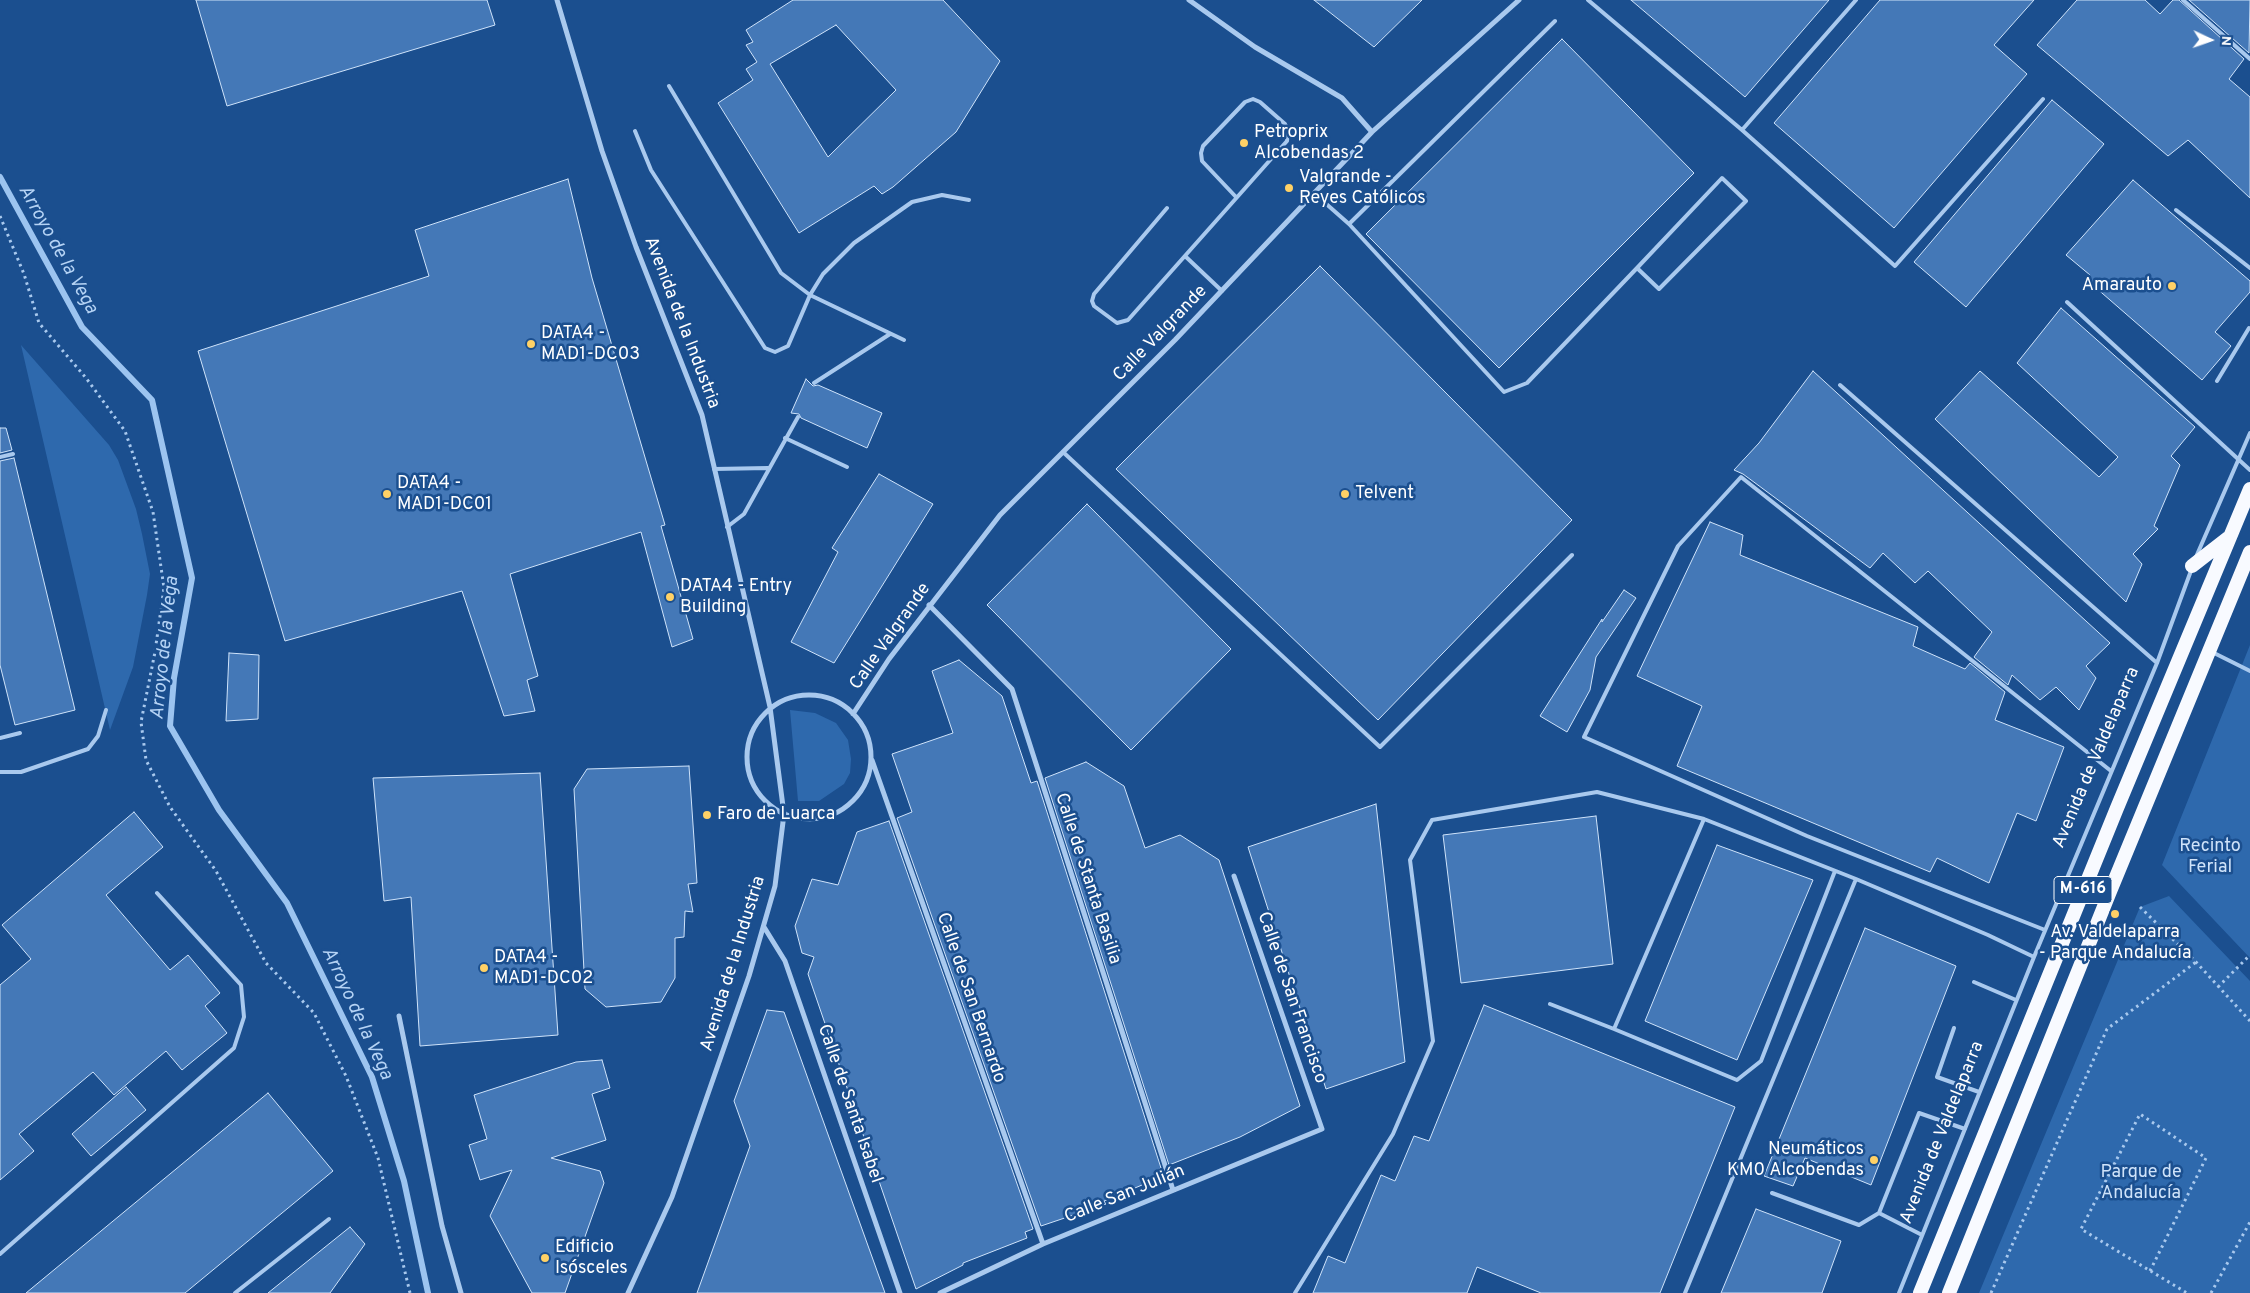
<!DOCTYPE html>
<meta charset="utf-8">
<style>
body{margin:0}
#map{position:relative;width:2250px;height:1293px;overflow:hidden;background:#1b4f8f;font-family:Overpass,sans-serif}
canvas{display:block}
.north{position:absolute;left:2185px;top:15px;width:50px;height:50px;-webkit-text-stroke:4px #1b4f8f;paint-order:stroke;rotate:93deg;font-size:14px;font-weight:700;line-height:20px;text-align:center;color:#fff}
.north::after{content:'';display:block;margin:auto;width:18px;height:22px;background:#fff;clip-path:polygon(50% 0,100% 100%,50% 72%,0 100%)}
</style>
<div id="map">
<canvas width="2250" height="1293"></canvas>
<div class="north">N</div>
</div>
<script>
const c = document.querySelector('canvas').getContext('2d');
c.lineJoin = 'round';
function fillPath(path, color) { c.fillStyle = color; c.fill(path, 'evenodd'); }
const poly = rows => new Path2D(rows.map(r => 'M' + r).join(''));
function stroke(path, color, width, dash) { c.strokeStyle = color; c.lineWidth = width; c.lineCap = dash ? 'butt' : 'round'; c.setLineDash(dash || []); c.stroke(path); }
function drawText(font, color, halo, rows, align = 'center') {
  c.font = font + ' Overpass,sans-serif'; c.lineWidth = 5; c.setLineDash([]); c.textBaseline = 'middle'; c.strokeStyle = halo; c.fillStyle = color; for (const [text, x, y, turn = 0] of rows) {
    c.save(); c.translate(x, y); c.rotate((+turn || 0) * Math.PI / 180); c.textAlign = isNaN(turn) ? turn : align; if (halo) c.strokeText(text, 0, 0); c.fillText(text, 0, 0); c.restore();
  }
}
const green = poly([
 [21,345,109,445,118,460,136,509,142,534,150,574,147,595,133,667,110,730],
 [2250,645,2250,958,2162,865],
 [790,710,815,713,836,723,848,740,851,759,850,773,844,784,819,801,798,801],
 [2169,896,2250,981,2250,1293,1979,1293,2140,907]
]);
const stream = poly([
 [0,177,82,327,152,400,192,578,174,678,170,726,219,810,287,903,372,1077,404,1181,428,1293]
]);
const building = poly([
 [196,0,487,0,495,25,227,106,196,0],
 [793,0,943,0,1000,61,956,132,893,187,882,194,874,186,799,233,718,103,753,80,746,69,757,62,746,45,753,42,746,30,793,0],
 [836,25,896,90,828,157,770,64,836,25],
 [1314,0,1422,0,1374,47,1314,0],
 [1631,0,1829,0,1745,97,1631,0],
 [1880,0,2034,0,1994,45,2027,74,1894,228,1774,123,1880,0],
 [2077,0,2145,0,2160,14,2173,0,2179,0,2244,59,2229,79,2250,97,2250,198,2188,140,2168,156,2037,45,2077,0],
 [2189,0,2250,0,2249,53,2189,0],
 [1562,39,1694,173,1499,368,1366,234,1562,39],
 [2052,100,2104,144,1966,307,1914,262,2052,100],
 [568,179,592,278,665,525,661,526,693,639,672,647,641,532,510,574,538,676,527,680,535,711,504,716,462,591,285,641,198,351,429,276,415,230,568,179],
 [2133,180,2250,281,2250,292,2215,332,2231,346,2202,380,2087,280,2090,275,2066,255,2133,180],
 [1320,266,1572,520,1378,720,1116,469,1320,266],
 [2061,308,2195,427,2171,456,2180,465,2154,526,2158,529,2133,554,2142,564,2126,602,1935,419,1980,371,2099,477,2118,457,2017,363,2061,308],
 [1813,371,2110,643,2086,666,2096,678,2079,710,2056,687,2040,700,2012,675,2008,685,1974,657,1992,632,1928,571,1915,583,1883,553,1870,568,1743,474,1734,470,1759,443,1813,371],
 [806,379,813,386,818,385,882,413,867,448,801,418,799,414,791,413,806,379],
 [0,428,6,428,12,450,0,453,0,428],
 [14,458,75,710,15,725,0,665,0,461,14,458],
 [879,474,933,504,834,663,791,642,838,552,832,548,879,474],
 [1087,504,1231,649,1131,750,987,605,1087,504],
 [1710,522,1743,535,1740,555,1918,627,1913,646,1965,669,1970,663,2005,692,1995,720,2064,747,2036,821,2017,813,1989,883,1937,858,1930,872,1677,766,1702,706,1637,676,1710,522],
 [1624,590,1636,598,1596,657,1590,690,1567,732,1540,716,1602,619,1602,622,1624,590],
 [229,653,259,655,258,719,226,721,229,653],
 [959,660,1002,696,1031,783,1037,781,1161,1168,1159,1169,1161,1177,1104,1201,1106,1204,1041,1226,897,818,912,812,892,754,953,733,932,671,959,660],
 [1086,762,1124,786,1145,848,1180,835,1219,860,1300,1106,1240,1137,1169,1165,1045,778,1086,762],
 [689,766,697,883,688,884,693,912,685,911,684,937,675,938,675,978,661,1002,606,1007,585,989,574,789,587,769,689,766],
 [540,773,558,1035,420,1046,411,897,384,901,373,778,540,773],
 [1376,804,1405,1062,1326,1089,1248,847,1376,804],
 [134,812,163,847,106,895,170,970,188,955,220,993,205,1006,227,1033,182,1070,166,1051,114,1095,93,1072,19,1134,34,1151,0,1180,0,985,31,959,2,925,134,812],
 [1596,816,1613,964,1461,983,1443,835,1596,816],
 [889,821,1033,1229,1025,1232,1027,1238,963,1263,963,1265,916,1289,808,974,814,957,802,953,795,926,812,879,838,885,857,832,889,821],
 [1717,845,1813,880,1737,1060,1645,1021,1717,845],
 [1865,928,1956,966,1871,1185,1805,1158,1793,1186,1764,1176,1865,928],
 [1484,1005,1735,1107,1660,1293,1541,1293,1477,1267,1467,1293,1313,1293,1328,1256,1345,1263,1381,1175,1395,1181,1414,1136,1429,1141,1484,1005],
 [767,1010,784,1012,885,1293,697,1293,750,1146,734,1101,767,1010],
 [602,1060,610,1088,592,1094,606,1140,551,1158,600,1171,604,1183,565,1293,532,1293,490,1216,512,1170,480,1180,469,1145,487,1139,474,1095,576,1062,602,1060],
 [126,1087,146,1110,91,1156,72,1134,126,1087],
 [268,1093,333,1171,185,1293,26,1293,268,1093],
 [1756,1209,1841,1241,1822,1293,1721,1293,1756,1209],
 [350,1227,365,1244,330,1293,268,1293,350,1227]
]);
const path = poly([
 [0,216,24,274,39,323,86,378,125,431,153,512,164,588,155,652,141,722,146,760,170,807,216,871,266,963,314,1013,346,1076,378,1158,410,1293],
 [2140,907,2196,962,2250,1021],
 [2218,987,2248,957],
 [2150,1271,2206,1158,2140,1114,2081,1229,2187,1293],
 [1991,1293,2107,1029,2196,962],
 [2211,1293,2250,1222]
]);
const service = poly([
 [1588,0,1742,130,1895,266,2043,99],
 [2183,0,2250,59],
 [669,86,781,273,810,295,904,340],
 [1742,130,1856,0],
 [635,131,651,170,765,348,775,352,788,346,810,295,823,274,854,243,912,202,942,195,969,200],
 [1315,194,1349,224,1555,21],
 [1167,208,1094,294,1092,301,1094,306,1117,323,1128,320,1287,141,1288,131,1285,124,1260,102,1253,99,1245,102,1203,146,1201,153,1202,161,1236,197],
 [2176,210,2250,268],
 [1349,224,1504,392,1527,383,1637,268,1722,178,1746,201,1659,289,1637,268],
 [1185,256,1222,291],
 [2067,302,2250,470],
 [2217,381,2249,328],
 [814,383,890,334],
 [1840,385,2157,663],
 [785,438,847,467],
 [1063,452,1380,747,1572,555],
 [0,457,13,454],
 [714,469,768,468],
 [727,527,744,514,798,417],
 [2196,557,2250,433],
 [2212,652,2250,671],
 [0,738,20,733],
 [0,772,21,772,88,749,98,736,106,710],
 [2045,930,1807,836,1584,737,1678,546,1741,477,2111,771],
 [1974,982,2016,1000],
 [1550,1004,1614,1029,1704,819],
 [1954,1028,1937,1077,1979,1092],
 [1614,1029,1737,1080,1761,1061,1835,871],
 [1772,1193,1859,1225,1879,1213],
 [1922,1235,1879,1213,1919,1113,1965,1129],
 [0,1254,234,1048,244,1017,241,985,157,893],
 [235,1293,329,1219],
 [1295,1293,1393,1134,1433,1041,1410,860,1432,820,1597,792,1704,819,1856,879,1988,935,2034,957],
 [1685,1293,1856,879],
 [1899,1293,2034,957,2157,663,2192,568]
]);
const minor = poly([
 [557,0,602,151,636,247,702,415,770,707,784,814,775,886,749,976,672,1197,628,1293],
 [1189,0,1255,47,1342,98,1372,132],
 [929,605,1012,689,1173,1190],
 '747 757a62 62 0 1 1 124 0a62 62 0 1 1-124 0Z',
 [853,714,889,659,1000,515,1175,340,1372,132,1519,0],
 [872,760,1043,1244],
 [764,927,785,961,900,1293],
 [399,1016,442,1226,461,1293],
 [940,1293,1043,1244,1322,1129,1234,876]
]);
const trunk = poly([
 [2192,566,2228,538],
 [1920,1293,2117,808,2250,489],
 [1949,1293,2109,894,2250,552]
]);
const markers = [
 [1244,143,5,"#ffd166"],
 [1289,188,5,"#ffd166"],
 [2172,286,5,"#ffd166"],
 [531,344,5,"#ffd166"],
 [387,494,5,"#ffd166"],
 [1345,494,5,"#ffd166"],
 [670,597,5,"#ffd166"],
 [707,815,5,"#ffd166"],
 [2115,914,5,"#ffd166"],
 [484,968,5,"#ffd166"],
 [1874,1160,5,"#ffd166"],
 [545,1258,5,"#ffd166"]
];
const shields = [
 [2083,890,58]
];
const shieldNames = [
 ["M-616",2083,890]
];
const poiNames = [
 ["Petroprix",1254,133],
 ["Alcobendas 2",1254,154],
 ["Valgrande -",1299,178],
 ["Reyes Católicos",1299,199],
 ["Amarauto",2162,286,"right"],
 ["DATA4 -",541,334],
 ["MAD1-DC03",541,355],
 ["DATA4 -",397,484],
 ["MAD1-DC01",397,505],
 ["Telvent",1355,494],
 ["DATA4 - Entry",680,587],
 ["Building",680,608],
 ["Faro de Luarca",717,815],
 ["Av. Valdelaparra",2115,933,"center"],
 ["- Parque Andalucía",2115,954,"center"],
 ["DATA4 -",494,958],
 ["MAD1-DC02",494,979],
 ["Neumáticos",1864,1150,"right"],
 ["KM0 Alcobendas",1864,1171,"right"],
 ["Edificio",555,1248],
 ["Isósceles",555,1269]
];
const streetNames = [
 ["Avenida de la Industria",681,323,69],
 ["Calle Valgrande",1161,334,-46],
 ["Calle Valgrande",891,637,-55],
 ["Avenida de Valdelaparra",2097,758,-67],
 ["Calle de Stanta Basilia",1087,879,72],
 ["Avenida de la Industria",734,964,-73],
 ["Calle de San Bernardo",970,998,71],
 ["Calle de San Francisco",1291,998,71],
 ["Calle de Santa Isabel",849,1104,71],
 ["Avenida de Valdelaparra",1943,1133,-68],
 ["Calle San Julián",1125,1195,-22]
];
const parkNames = [
 ["Recinto",2210,847],
 ["Ferial",2210,868],
 ["Parque de",2141,1173],
 ["Andalucía",2141,1194]
];
const waterNames = [
 ["Arroyo de la Vega",57,250,61],
 ["Arroyo de la Vega",166,648,-84],
 ["Arroyo de la Vega",356,1014,65]
];
fillPath(green, '#2e69ad');
stroke(stream, '#9cc4f0', 6);
fillPath(building, '#4478b7');
stroke(building, '#cfe3fa', 1);
stroke(path, '#a9c9ee', 3, [2.5, 4]);
stroke(service, '#a9c9ee', 4);
stroke(minor, '#a9c9ee', 5);
stroke(trunk, '#f8faff', 14);
for (const [x, y, r, color] of markers) { const dot = new Path2D(); dot.arc(x, y, r, 0, 2 * Math.PI); c.fillStyle = color; c.fill(dot); stroke(dot, '#1b4f8f', 2); }
for (const [x, y, w] of shields) { const box = new Path2D(); box.roundRect(x - w / 2, y - 13.5, w, 27, 4); c.fillStyle = '#1b4f8f'; c.fill(box); stroke(box, '#fff', 1); }
drawText('bold 16px', '#fff', null, shieldNames);
drawText('18px', '#fff', '#1b4f8f', poiNames, 'left');
drawText('18px', '#fff', '#1b4f8f', streetNames);
drawText('18px', '#cfe3fa', '#1b4f8f', parkNames);
drawText('italic 19px', '#b5d3f5', '#1b4f8f', waterNames);
</script>
